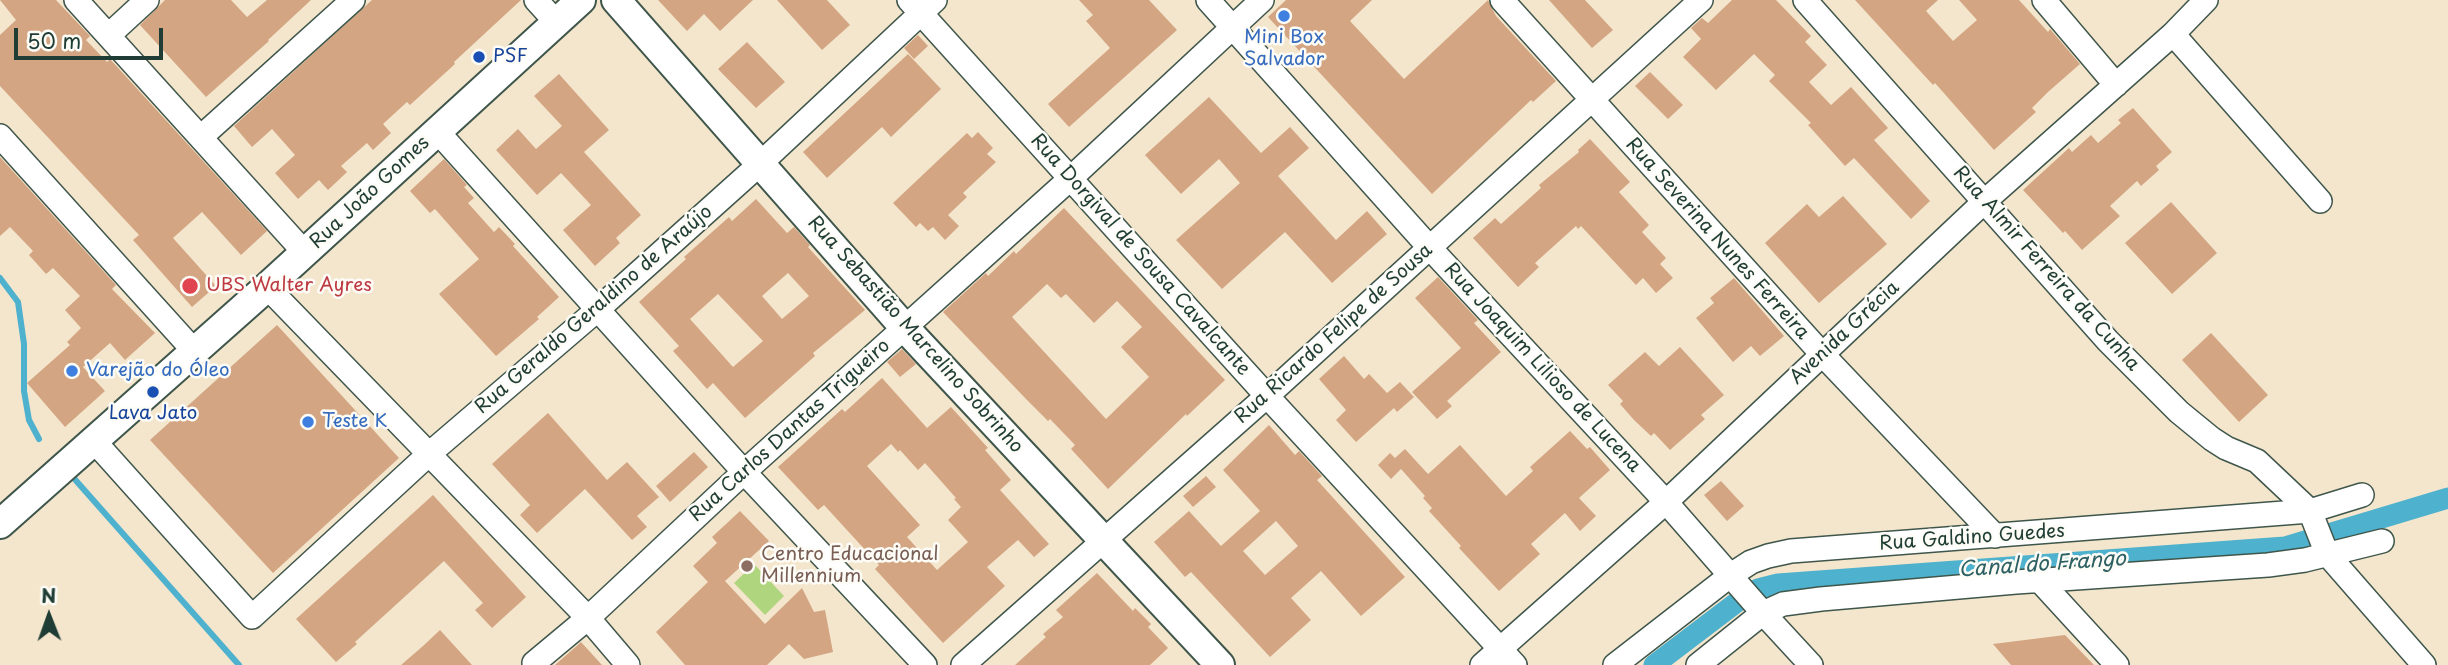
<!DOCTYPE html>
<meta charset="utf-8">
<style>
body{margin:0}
#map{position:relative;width:2448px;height:665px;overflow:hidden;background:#f4e6cd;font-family:"Playpen Sans",sans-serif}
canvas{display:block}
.north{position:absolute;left:14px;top:581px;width:70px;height:70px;-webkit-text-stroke:5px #fdfcf7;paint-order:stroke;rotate:359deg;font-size:19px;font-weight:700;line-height:28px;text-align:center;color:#1f3d34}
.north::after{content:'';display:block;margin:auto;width:24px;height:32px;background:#1f3d34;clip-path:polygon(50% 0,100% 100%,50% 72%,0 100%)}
.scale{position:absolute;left:14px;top:28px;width:149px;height:32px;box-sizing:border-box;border:4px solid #1f3d34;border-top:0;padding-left:9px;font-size:21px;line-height:24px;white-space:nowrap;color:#1f3d34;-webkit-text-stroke:5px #fdfcf7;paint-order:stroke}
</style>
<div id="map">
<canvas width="2448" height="665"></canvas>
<div class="north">N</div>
<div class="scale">50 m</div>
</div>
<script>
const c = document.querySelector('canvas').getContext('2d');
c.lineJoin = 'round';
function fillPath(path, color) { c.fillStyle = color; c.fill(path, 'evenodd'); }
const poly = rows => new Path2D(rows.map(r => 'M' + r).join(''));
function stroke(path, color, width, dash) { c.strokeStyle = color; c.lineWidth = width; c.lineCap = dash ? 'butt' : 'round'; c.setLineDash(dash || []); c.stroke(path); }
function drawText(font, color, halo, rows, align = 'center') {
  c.font = font + ' "Playpen Sans",sans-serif'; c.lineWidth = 5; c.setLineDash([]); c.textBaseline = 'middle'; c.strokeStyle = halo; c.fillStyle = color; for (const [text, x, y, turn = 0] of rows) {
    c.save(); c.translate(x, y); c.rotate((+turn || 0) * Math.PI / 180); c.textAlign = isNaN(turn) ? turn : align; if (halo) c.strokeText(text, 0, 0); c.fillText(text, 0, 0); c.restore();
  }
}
const green = poly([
 [754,564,784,596,765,615,734,583]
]);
const stream = poly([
 [0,278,18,302,24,344,24,391,29,420,39,439],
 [71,475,239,665]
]);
const canal = poly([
 [1654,665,1741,599,1758,589,1778,584,2285,547,2448,498]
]);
const building = poly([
 [0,0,56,0,90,36,86,40,107,62,110,59,267,231,241,255,202,212,173,238,216,286,192,307,133,240,139,235,0,86,0,35,16,20],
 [165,0,231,0,247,17,267,0,311,0,268,40,269,41,206,97,140,25],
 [372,0,521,0,454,62,455,64,410,105,407,102,383,124,391,133,373,150,367,143,341,166,347,172,328,190,319,180,298,199,275,173,295,155,272,129,252,147,234,126],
 [658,0,753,0,720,31,704,14,687,31],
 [777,0,827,0,850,25,822,50],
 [1079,0,1149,0,1177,30,1069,127,1048,104,1110,48,1086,21,1093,15],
 [1286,0,1372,0,1350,21,1404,79,1488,0,1496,16,1556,81,1533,102,1531,100,1432,194,1268,17],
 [1549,0,1585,0,1613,30,1592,48],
 [1732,0,1776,0,1811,36,1805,42,1827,65,1809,82,1831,105,1851,87,1888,128,1874,140,1930,201,1911,219,1854,158,1845,166,1808,125,1811,123,1769,81,1775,75,1754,54,1716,90,1683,57,1701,39,1691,28,1702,18,1708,23],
 [1855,0,1938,0,1926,11,1953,41,1977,20,1959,0,2019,0,2048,32,2050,29,2080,64,2048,92,2032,108,2036,112,1994,150,1935,83,1933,85],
 [918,35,928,46,914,59,904,48],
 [747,42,785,82,756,108,718,69],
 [908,54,941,89,891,137,882,127,827,178,803,152],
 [1650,72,1683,105,1668,119,1635,86],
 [559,74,609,130,584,152,641,215,616,238,620,243,595,266,563,230,591,205,561,173,537,195,496,150,518,129,536,149,562,126,534,96],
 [1209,97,1261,153,1290,127,1309,148,1278,176,1336,240,1367,211,1387,234,1332,283,1285,232,1222,289,1176,240,1240,183,1219,159,1181,194,1145,155],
 [2133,108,2172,152,2156,166,2159,170,2141,186,2137,181,2110,206,2120,216,2082,250,2065,231,2063,233,2023,190,2069,148,2072,152,2091,135,2098,143,2121,123,2118,120],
 [978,132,993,148,987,154,996,162,963,193,967,197,948,215,959,226,945,240,933,227,928,231,920,223,916,227,893,203,967,133,972,138],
 [1590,139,1630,182,1619,192,1649,225,1642,232,1666,258,1660,264,1673,278,1656,293,1643,278,1636,285,1581,226,1578,229,1576,226,1535,263,1539,267,1518,287,1473,238,1495,218,1501,224,1541,188,1539,185,1579,152,1578,150],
 [0,157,116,285,112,289,155,333,125,360,110,343,83,367,105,391,65,427,27,383,70,345,67,342,81,328,65,310,80,296,53,268,46,274,29,255,33,251,10,227,0,236],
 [444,159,467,185,464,187,474,198,468,203,494,232,499,227,515,244,513,246,559,297,537,317,539,319,496,356,439,294,479,259,435,209,430,213,410,191],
 [1843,196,1887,244,1819,303,1765,243,1807,204,1819,217],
 [756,199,787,233,794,227,810,245,808,247,865,310,813,353,815,356,745,418,713,383,707,389,692,372,673,351,679,346,639,302,686,259,684,257,729,217,732,221],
 [788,273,809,296,782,319,762,296],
 [718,294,763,341,733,367,690,319],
 [2171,202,2217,253,2172,294,2125,243],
 [1064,208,1225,380,1187,416,1186,414,1108,489,1071,449,1075,445,1050,419,1048,421,1026,399,943,312,986,273,988,276,1014,251,1016,254],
 [1047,284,1061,298,1066,294,1094,323,1117,301,1142,327,1121,347,1149,377,1106,419,1012,317],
 [1438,277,1478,320,1474,323,1501,352,1447,401,1452,406,1437,419,1412,392,1461,348,1415,298],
 [1734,278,1784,336,1760,356,1751,346,1733,362,1696,318,1714,303,1710,298],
 [277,325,399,458,273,573,150,440],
 [2211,333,2268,395,2239,422,2182,360],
 [1680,347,1724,395,1701,415,1705,419,1670,450,1654,433,1651,436,1634,420,1620,404,1623,401,1608,385,1645,352,1659,366],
 [902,349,916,364,900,377,887,362],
 [1344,356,1364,379,1369,374,1387,393,1400,382,1414,397,1397,412,1394,408,1356,442,1336,420,1346,410,1319,379],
 [882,378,927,428,951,407,988,448,985,450,1011,480,1000,490,1049,544,1034,557,1018,540,987,567,1005,586,943,643,875,569,879,565,824,505,818,510,778,467,842,409,845,412],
 [891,444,898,452,900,450,918,470,925,463,956,498,954,499,961,507,948,520,968,542,937,570,907,537,920,525,867,466],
 [548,413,607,480,627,462,659,497,637,516,647,527,632,540,585,489,537,533,520,515,530,505,492,464],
 [1269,425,1295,455,1299,451,1322,476,1317,480,1405,577,1361,616,1321,571,1291,598,1311,620,1270,657,1191,572,1185,577,1154,542,1189,511,1221,546,1260,511,1223,470],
 [1276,521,1298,546,1265,575,1243,551],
 [1570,431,1587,449,1590,447,1610,470,1579,498,1596,516,1580,531,1565,513,1531,544,1540,554,1499,591,1459,548,1461,546,1429,511,1432,508,1423,498,1425,496,1401,469,1391,479,1378,465,1390,453,1395,458,1405,449,1428,474,1460,445,1506,496,1533,471,1530,467],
 [694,452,708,467,670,502,656,486],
 [1206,476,1216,487,1193,507,1183,496],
 [1721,481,1744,506,1727,521,1704,495],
 [433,495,526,597,492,628,475,610,483,603,444,561,355,642,357,644,336,662,296,619],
 [740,511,769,541,725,581,765,624,802,588,814,612,825,610,833,652,804,659,789,644,767,665,685,665,656,632,708,582,693,566,717,543,712,537],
 [1097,573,1133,611,1135,608,1151,624,1148,627,1168,648,1150,665,1015,665,1046,637,1043,634,1063,617,1056,610],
 [440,630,472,665,401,665,423,646],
 [2065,635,2094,665,2011,665,1993,644],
 [581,642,602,665,555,665,580,643]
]);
const minor = poly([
 [76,0,305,253],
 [536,0,556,22],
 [909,0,1267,396,1515,665],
 [1208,0,1429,247,1666,502,1763,613,1811,665],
 [1502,0,1822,354,1995,536],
 [1805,0,2108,341,2179,412,2212,439,2226,448,2257,461,2310,511,2327,554,2424,665],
 [2044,0,2116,85],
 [2173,34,2320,201],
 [109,35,147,0],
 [437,131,744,472,925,665],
 [0,136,195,352],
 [201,137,353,0],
 [267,287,588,618,628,665],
 [95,442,252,617,429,454,596,311,761,163,935,0],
 [2040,581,2117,665],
 [534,663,588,618,744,472,1071,178,1262,0],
 [963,665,1267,396,1701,0],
 [1482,665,1666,502,1985,201,2173,34,2206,0],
 [1615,665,1731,575,1751,562,1768,556,1791,551,2310,511,2362,495],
 [1698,665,1763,613,1783,604,1821,599,2016,582,2268,565,2305,560,2382,541]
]);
const tertiary = poly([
 [616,0,904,327,1220,665],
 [0,524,267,287,581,0]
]);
const markers = [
 [1284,16,7,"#3f7fe0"],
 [479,57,7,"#1a4fb4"],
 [190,286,9,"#e0444e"],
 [72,371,7,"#3f7fe0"],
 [153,392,7,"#1a4fb4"],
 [308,422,7,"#3f7fe0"],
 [747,566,7,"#8d6e63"]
];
const shopNames = [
 ["Mini Box",1284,38,"center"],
 ["Salvador",1284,60,"center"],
 ["Varejão do Óleo",86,371],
 ["Teste K",322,422]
];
const transitNames = [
 ["PSF",493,57],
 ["Lava Jato",153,414,"center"]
];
const streetNames = [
 ["Rua João Gomes",370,193,-43],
 ["Rua Severina Nunes Ferreira",1717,239,48],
 ["Rua Dorgival de Sousa Cavalcante",1140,255,48],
 ["Rua Almir Ferreira da Cunha",2046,269,48],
 ["Rua Geraldo Geraldino de Araújo",594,310,-41],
 ["Avenida Grécia",1845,333,-43],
 ["Rua Ricardo Felipe de Sousa",1334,334,-42],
 ["Rua Sebastião Marcelino Sobrinho",915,335,48],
 ["Rua Joaquim Lilioso de Lucena",1542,368,47],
 ["Rua Carlos Dantas Trigueiro",790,431,-42],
 ["Rua Galdino Guedes",1972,538,-4]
];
const healthNames = [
 ["UBS Walter Ayres",206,286]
];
const educationNames = [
 ["Centro Educacional",761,555],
 ["Millennium",761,577]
];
const waterNames = [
 ["Canal do Frango",2042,565,-4]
];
fillPath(green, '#afd57f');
stroke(stream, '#4eb1cd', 6);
stroke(canal, '#4eb1cd', 21);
fillPath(building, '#d3a582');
stroke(minor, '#3f564b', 26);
stroke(tertiary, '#3f564b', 32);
stroke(minor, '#fff', 23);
stroke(tertiary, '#fff', 28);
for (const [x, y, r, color] of markers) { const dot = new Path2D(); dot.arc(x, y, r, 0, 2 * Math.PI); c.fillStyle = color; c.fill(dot); stroke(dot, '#fdfcf7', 2.5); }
drawText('19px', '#366cbe', '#fdfcf7', shopNames, 'left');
drawText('19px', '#164399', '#fdfcf7', transitNames, 'left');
drawText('19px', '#1f3d34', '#fdfcf7', streetNames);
drawText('19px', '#be3a42', '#fdfcf7', healthNames, 'left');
drawText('19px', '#785e54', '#fdfcf7', educationNames, 'left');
drawText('italic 21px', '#2d6062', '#fdfcf7', waterNames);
</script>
